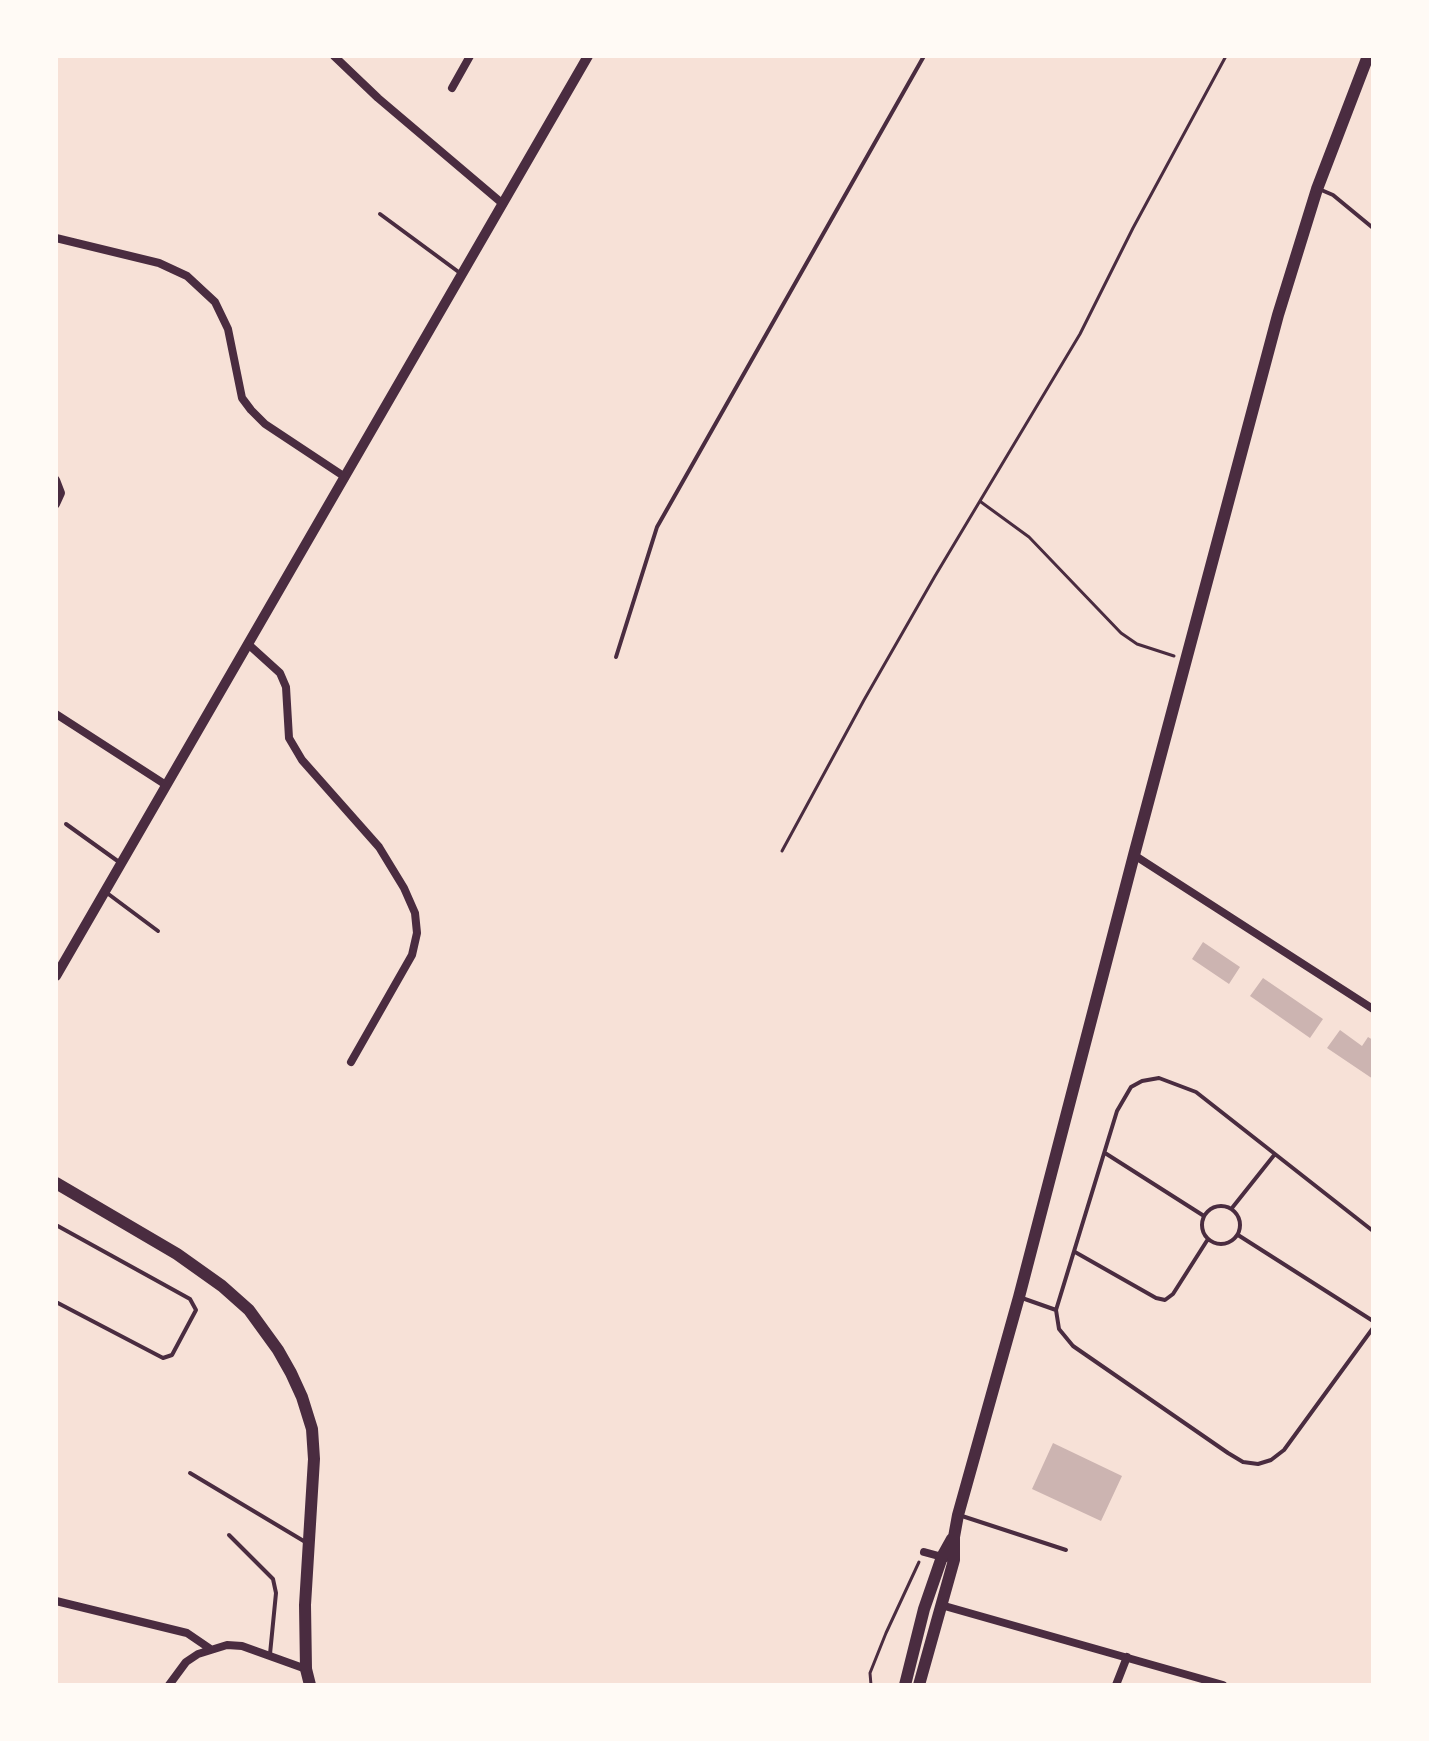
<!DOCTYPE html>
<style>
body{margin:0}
#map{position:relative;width:1429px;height:1741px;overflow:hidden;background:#f7e1d7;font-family:Inter,sans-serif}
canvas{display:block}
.frame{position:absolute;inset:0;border:58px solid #fffaf5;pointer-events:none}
</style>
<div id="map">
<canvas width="1429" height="1741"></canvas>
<div class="frame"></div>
</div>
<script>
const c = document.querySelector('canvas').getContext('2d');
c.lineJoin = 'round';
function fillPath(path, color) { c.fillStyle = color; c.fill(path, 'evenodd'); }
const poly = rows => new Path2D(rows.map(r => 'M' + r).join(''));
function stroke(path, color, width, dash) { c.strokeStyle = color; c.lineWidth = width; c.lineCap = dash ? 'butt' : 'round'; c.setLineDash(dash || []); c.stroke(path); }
const building = poly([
 [1203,942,1240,967,1229,984,1192,959],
 [1263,978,1323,1019,1310,1038,1250,996],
 [1340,1030,1362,1046,1368,1037,1373,1040,1373,1079,1327,1048],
 [1053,1443,1122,1476,1101,1521,1032,1489]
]);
const path = poly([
 [981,502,1029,537,1121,633,1137,644,1174,656],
 [782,851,864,700,935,576,1080,334,1133,228,1226,56],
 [871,1685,870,1673,886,1633,919,1562]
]);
const service = poly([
 [1319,189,1333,195,1373,228],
 [380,214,460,273],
 [616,657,657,527,924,56],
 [66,824,119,862],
 [107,893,158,931],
 [1105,1153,1204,1216],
 '1202 1225a19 19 0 1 1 38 0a19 19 0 1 1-38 0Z',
 [1232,1208,1275,1154],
 [56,1225,190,1299,196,1310,172,1355,163,1358,56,1302],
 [1373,1231,1196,1092,1159,1078,1142,1081,1131,1087,1117,1111,1056,1310,1059,1329,1073,1346,1228,1453,1243,1462,1258,1464,1271,1460,1284,1450,1373,1328],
 [1238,1235,1373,1321],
 [1075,1252,1156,1298,1165,1300,1173,1294,1208,1239],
 [1022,1298,1056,1310],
 [190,1473,307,1543],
 [962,1516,1066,1550],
 [229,1535,273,1579,276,1593,270,1654]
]);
const minor = poly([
 [334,56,378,98,503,204],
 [452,88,470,56],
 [56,238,159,263,187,276,215,302,228,329,242,398,251,410,265,424,345,477],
 [56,480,61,493,56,504],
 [248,644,280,673,286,687,289,738,302,760,379,847,404,888,415,913,417,933,412,955,351,1062],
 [56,714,166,785],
 [1134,855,1373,1009],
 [924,1552,946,1558],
 [56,1601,187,1633,209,1648],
 [941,1605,1223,1685],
 [169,1685,186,1662,198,1654,227,1645,242,1646,306,1669],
 [1116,1685,1127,1657]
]);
const tertiary = poly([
 [56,976,588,56]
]);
const secondary = poly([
 [56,1183,177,1254,222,1286,249,1310,278,1350,291,1373,302,1397,312,1429,314,1459,305,1605,306,1669,310,1685],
 [905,1685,924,1609,942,1557,952,1539],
 [919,1685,954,1560,954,1537,958,1515,1019,1297,1134,855,1278,315,1317,189,1368,56]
]);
fillPath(building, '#ccb4b1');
stroke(path, '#4a2c40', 3);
stroke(service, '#4a2c40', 4);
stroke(minor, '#4a2c40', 8);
stroke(tertiary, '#4a2c40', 10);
stroke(secondary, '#4a2c40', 12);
</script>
